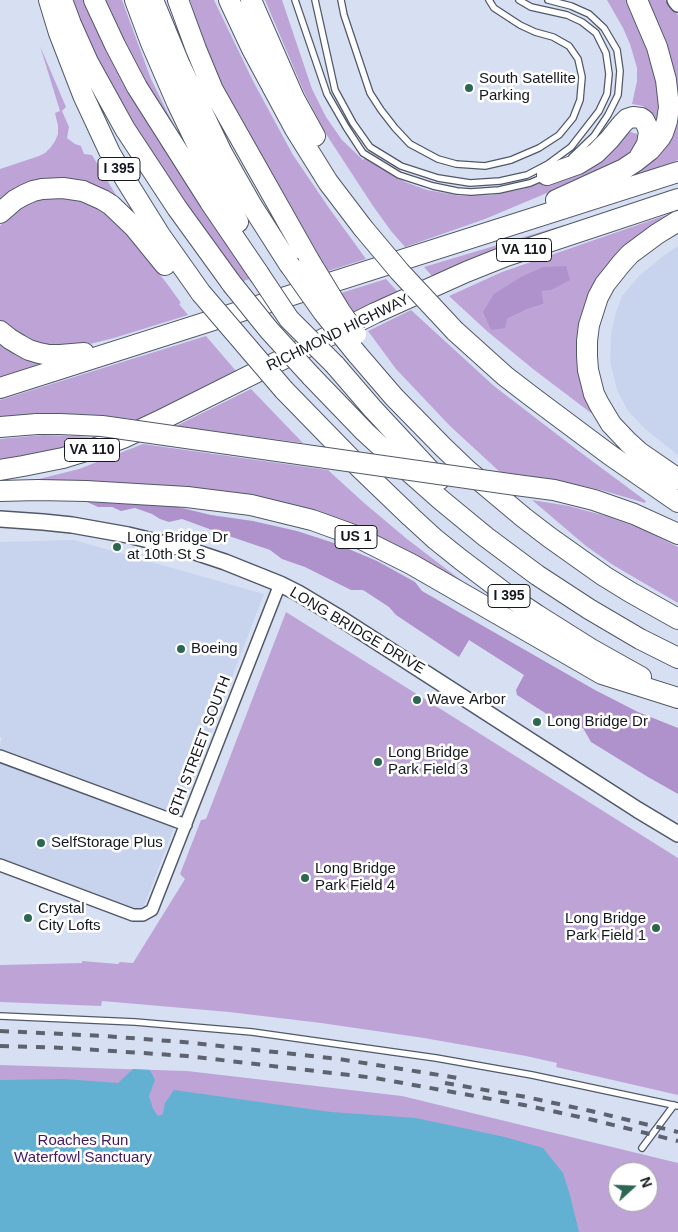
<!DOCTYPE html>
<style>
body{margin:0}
#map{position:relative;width:678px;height:1232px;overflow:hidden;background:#d7e0f3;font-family:Arial,sans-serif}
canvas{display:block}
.north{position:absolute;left:608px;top:1162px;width:50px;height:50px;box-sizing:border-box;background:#fff;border:1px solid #a1a3a5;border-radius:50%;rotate:70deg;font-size:14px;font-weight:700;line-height:20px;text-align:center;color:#15181f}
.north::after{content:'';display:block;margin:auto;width:18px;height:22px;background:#2b6752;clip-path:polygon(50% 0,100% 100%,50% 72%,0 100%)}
</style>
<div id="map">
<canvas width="678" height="1232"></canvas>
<div class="north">N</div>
</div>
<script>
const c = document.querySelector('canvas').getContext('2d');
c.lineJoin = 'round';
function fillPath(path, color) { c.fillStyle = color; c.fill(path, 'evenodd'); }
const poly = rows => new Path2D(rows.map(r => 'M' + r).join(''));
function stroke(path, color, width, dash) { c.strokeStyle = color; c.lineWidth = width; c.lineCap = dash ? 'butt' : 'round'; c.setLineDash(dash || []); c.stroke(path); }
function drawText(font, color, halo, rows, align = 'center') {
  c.font = font + ' Arial,sans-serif'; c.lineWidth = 5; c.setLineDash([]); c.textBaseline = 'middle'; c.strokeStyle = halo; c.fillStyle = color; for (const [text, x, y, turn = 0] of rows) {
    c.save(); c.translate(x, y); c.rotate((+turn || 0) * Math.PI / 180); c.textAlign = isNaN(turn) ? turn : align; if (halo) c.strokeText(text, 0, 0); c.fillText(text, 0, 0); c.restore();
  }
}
const built = poly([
 [678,246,678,455,644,428,628,411,617,390,610,362,611,334,616,312,622,296,639,276,663,256],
 [74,540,264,594,142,911,0,858,0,744,2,738,0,737,0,542]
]);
const green = poly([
 [72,0,86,0,183,179,218,232,250,279,240,282,153,154,119,99,91,45],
 [101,0,122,0,151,79,188,154,186,156],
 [190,0,214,0,253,81,293,155,329,208,366,259,328,271,220,82,201,34],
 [265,0,282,0,312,89,326,117,342,140,363,160,366,157,387,172,405,182,427,190,461,196,492,195,523,189,548,180,625,133,631,132,637,134,640,137,641,141,629,153,611,166,485,219,405,247,391,231,373,206,326,134,304,92],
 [607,0,629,0,639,21,662,92,656,127,652,115,643,106,632,104,637,81,637,68,630,44,623,28],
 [644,0,665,0,678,15,678,160,633,176,631,173,667,136],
 [40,46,66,107,62,111,69,127,67,138,75,144,81,146,84,154,92,155,122,205,97,190,0,204,0,169,39,156,45,153,51,147,55,141,58,134,58,126,55,113,60,111],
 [55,196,76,198,102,209,121,224,168,285,181,303,179,304,188,315,114,338,78,347,51,348,25,340,5,327,0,320,0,226,3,222,20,207,38,199],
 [678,211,594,292,593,412,591,413,533,369,488,332,449,296,502,272],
 [566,266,540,291,544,304,528,309,507,319],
 [564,225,565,227,485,255,432,276,424,267],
 [386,279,398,292,354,313,341,293],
 [411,310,494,386,580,452,646,501,645,503,601,490,555,480,501,473,450,426,396,369,368,331],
 [206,336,236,371,139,420,99,415,49,414,0,418,0,400],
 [0,340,42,363,0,378],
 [251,389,303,443,176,426],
 [43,435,78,436,93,438,53,450,25,456,0,459,0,439],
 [143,444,328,470,363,502,407,539,462,581,460,584,315,515,35,480,79,469],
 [532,500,569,506,606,516,642,529,678,547,678,603,613,565,586,546],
 [286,612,678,858,678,1095,556,1067,557,1063,526,1056,424,1038,321,1023,229,1012,102,1001,101,1006,0,1002,0,965,82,963,82,961,118,964,120,962,133,963,185,879,180,874,201,820,206,819],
 [0,1065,187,1071,402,1096,678,1163,678,1232,0,1232],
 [618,1172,648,1172,648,1202,618,1202]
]);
const forest = poly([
 [566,266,570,280,551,290,541,291,544,304,528,309,507,319,505,328,491,330,483,312,494,294,521,277,543,267],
 [87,502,174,506,211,515,253,521,297,531,337,544,377,561,415,582,422,591,595,690,638,712,678,728,678,794,648,777,591,742,583,728,553,718,517,695,516,690,524,675,469,640,459,657,396,615,389,607,363,590,351,590,305,567,282,559,270,550,223,534,182,519,169,522,160,519,152,514,135,508,121,511,112,507,98,507]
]);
const water = poly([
 [133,1069,150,1070,155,1080,149,1096,153,1109,158,1116,163,1114,165,1103,174,1090,331,1112,416,1118,505,1137,543,1148,563,1173,570,1195,579,1232,0,1232,0,1080,64,1079,118,1083]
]);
const lane = poly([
 [295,0,327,94,346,127,363,153,399,175,433,186,457,191,471,192,499,190,530,183,544,177],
 [315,0,335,90,353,123,370,147,401,166,438,178,470,183,500,181,527,175,548,164,571,147,599,111,607,94,609,74,606,53,596,33,582,22,567,15,531,7,519,0],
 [341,0,344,15,370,93,381,110,395,128,410,144,438,159,456,164,485,166,511,160,539,148,559,135,573,118,580,100,582,77,578,59,569,46,553,37,535,32,520,25,494,8,489,0],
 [548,0,571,6,589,14,604,28,617,50,620,71,618,95,608,115,594,136,572,157],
 [0,1016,135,1022,252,1032,436,1058,532,1075,678,1106],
 [642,1148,674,1105]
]);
const street = poly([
 [0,756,186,825],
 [0,865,133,915,143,915,152,910,280,584]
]);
const secondary = poly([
 [675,0,678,4],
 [0,519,43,522,72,525,128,535,186,549,225,562,280,584,298,593,343,620,638,810,678,834]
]);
const highway = poly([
 [49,0,59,33,83,95,110,153,127,182,160,235,201,293],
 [62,0,71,24,88,62,125,129,177,208,232,284],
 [94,0,115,45,137,87,210,202,259,274],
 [135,0,151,43,177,103,206,163,238,222],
 [153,0,179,63,222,153,252,206,289,264],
 [178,0,196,49,213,90,309,260],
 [229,0,252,49,295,129,328,182,363,228],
 [251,0,294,98,315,136],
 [547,175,578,164,596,153,609,140,622,124,627,119,633,117,641,118,644,120,647,126,649,132,647,144,640,156],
 [556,200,624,169,636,161,650,150,660,138,663,133,667,121,669,107,666,80,657,47,637,0],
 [0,213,15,200,24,195,33,191,42,189,63,188,83,191,103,200,111,205,134,227,165,265],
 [678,221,657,234,630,254,621,264,605,284,598,297,589,325,587,341,587,356,588,370,594,394,599,404,611,424,628,442,639,452,678,479],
 [0,331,10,339,20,345,29,350,39,353,49,355,60,355,84,353],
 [455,331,505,376,531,396,610,455,678,502],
 [357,354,394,397,443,447,467,470,523,517,549,537,604,576,630,592,678,619],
 [335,365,372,408,439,480],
 [311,376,365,432,390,455,441,500,486,537,537,575,589,609,640,639,678,658],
 [0,388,678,172],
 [284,390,360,468,411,517,435,539,460,559,510,597,537,615,591,649,641,677],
 [0,427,37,424],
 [0,470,23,466,63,458,102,446,123,438,161,420,375,313,466,272,506,256,678,199],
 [516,485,554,490,594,500,634,514,678,534],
 [0,491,38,490,86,491,187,497,251,505,312,520,351,534,411,564,602,674,678,698]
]);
const rail = poly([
 [0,1031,104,1036,183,1042,339,1059,458,1078],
 [0,1046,67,1048,187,1056,375,1078,524,1105,589,1119,678,1141],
 [445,1083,526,1097,591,1111,678,1132]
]);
const highwayBridge = poly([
 [363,228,400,272,455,331],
 [309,260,340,311,356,334],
 [289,264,323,312,357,354],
 [259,274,289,319,335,365],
 [232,284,269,330,311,376],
 [201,293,284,390],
 [37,424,60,424,102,426,516,485]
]);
const markers = [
 [469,88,5,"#2b6752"],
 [117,547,5,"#2b6752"],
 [181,649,5,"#2b6752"],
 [417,700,5,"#2b6752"],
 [537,722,5,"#2b6752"],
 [378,762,5,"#2b6752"],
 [41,843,5,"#2b6752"],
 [305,878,5,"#2b6752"],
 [28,918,5,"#2b6752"],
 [656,928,5,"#2b6752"]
];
const shields = [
 [119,169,42],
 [524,250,55],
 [92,450,55],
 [356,537,42],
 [509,596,42]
];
const shieldNames = [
 ["I 395",119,169],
 ["VA 110",524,250],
 ["VA 110",92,450],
 ["US 1",356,537],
 ["I 395",509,596]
];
const poiNames = [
 ["South Satellite",479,79],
 ["Parking",479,96],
 ["Long Bridge Dr",127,538],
 ["at 10th St S",127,555],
 ["Boeing",191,649],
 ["Wave Arbor",427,700],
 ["Long Bridge Dr",547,722],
 ["Long Bridge",388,753],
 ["Park Field 3",388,770],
 ["SelfStorage Plus",51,843],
 ["Long Bridge",315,869],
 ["Park Field 4",315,886],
 ["Crystal",38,909],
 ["City Lofts",38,926],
 ["Long Bridge",646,919,"right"],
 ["Park Field 1",646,936,"right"]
];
const streetNames = [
 ["RICHMOND HIGHWAY",338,333,-26],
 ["LONG BRIDGE DRIVE",357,631,31],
 ["6TH STREET SOUTH",200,746,-69]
];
const parkNames = [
 ["Roaches Run",83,1141],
 ["Waterfowl Sanctuary",83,1158]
];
fillPath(built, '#c8d4ee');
fillPath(green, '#bea4d6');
fillPath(forest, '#af91cc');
fillPath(water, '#62b1d2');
stroke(lane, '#515868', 8);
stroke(street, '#515868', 14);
stroke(secondary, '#515868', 18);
stroke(highway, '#515868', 22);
stroke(lane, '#fff', 5.5);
stroke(street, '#fff', 11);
stroke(secondary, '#fff', 15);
stroke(highway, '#fff', 20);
stroke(rail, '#5d626e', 4, [9, 9]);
stroke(highwayBridge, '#515868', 22, []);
stroke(highwayBridge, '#fff', 20);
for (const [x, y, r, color] of markers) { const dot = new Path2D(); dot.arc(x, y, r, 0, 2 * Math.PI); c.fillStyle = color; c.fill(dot); stroke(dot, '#fff', 2); }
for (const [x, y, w] of shields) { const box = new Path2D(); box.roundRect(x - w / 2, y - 11.5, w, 23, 4); c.fillStyle = '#fff'; c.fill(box); stroke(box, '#15181f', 1); }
drawText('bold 14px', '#15181f', null, shieldNames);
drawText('15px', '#15181f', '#fff', poiNames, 'left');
drawText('15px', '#15181f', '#fff', streetNames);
drawText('15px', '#42185f', '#fff', parkNames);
</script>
